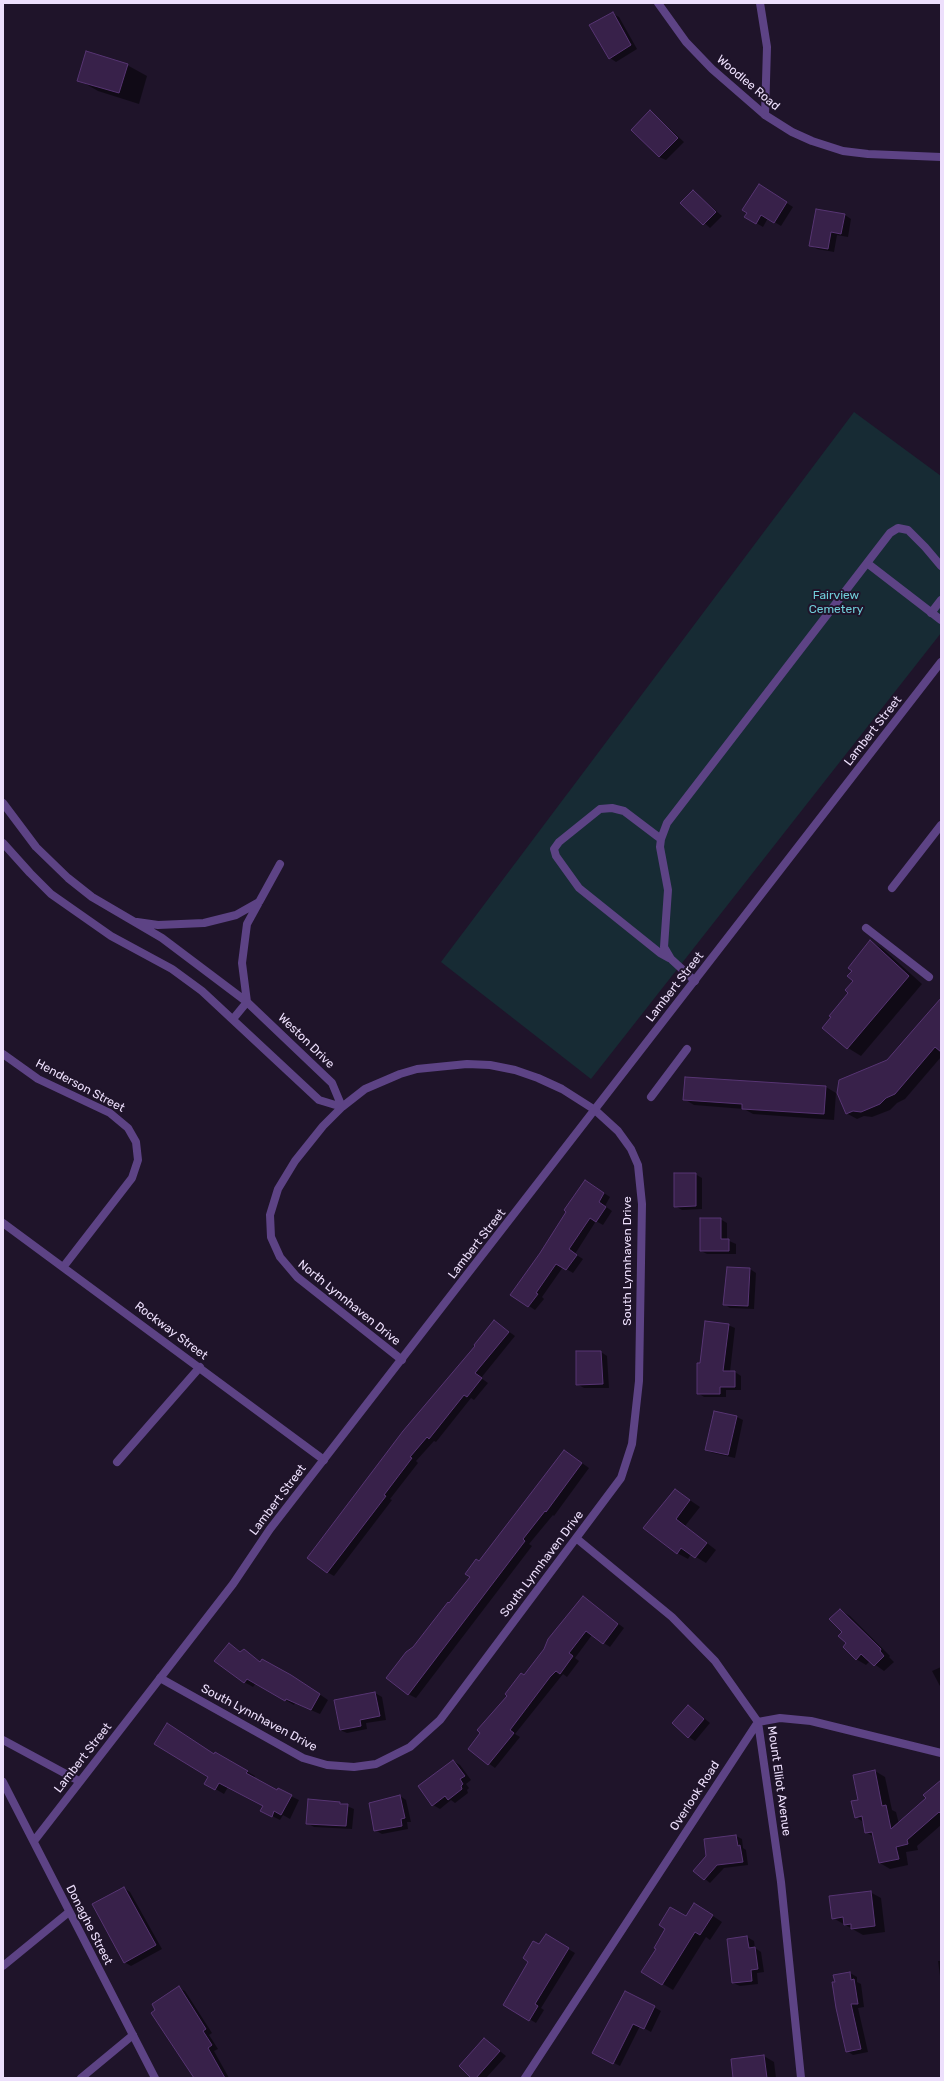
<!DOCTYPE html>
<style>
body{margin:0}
#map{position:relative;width:944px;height:2081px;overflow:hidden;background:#1f142a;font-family:Rubik,sans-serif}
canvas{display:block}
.frame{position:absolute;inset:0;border:4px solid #eddffc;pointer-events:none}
</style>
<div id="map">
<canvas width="944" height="2081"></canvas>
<div class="frame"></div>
</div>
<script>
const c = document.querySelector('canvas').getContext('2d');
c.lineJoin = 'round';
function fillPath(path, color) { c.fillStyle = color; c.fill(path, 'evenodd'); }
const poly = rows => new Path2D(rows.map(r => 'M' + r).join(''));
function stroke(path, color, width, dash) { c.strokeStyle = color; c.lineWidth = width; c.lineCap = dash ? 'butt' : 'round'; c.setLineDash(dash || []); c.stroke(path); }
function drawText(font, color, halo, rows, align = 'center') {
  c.font = font + ' Rubik,sans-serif'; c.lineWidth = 4; c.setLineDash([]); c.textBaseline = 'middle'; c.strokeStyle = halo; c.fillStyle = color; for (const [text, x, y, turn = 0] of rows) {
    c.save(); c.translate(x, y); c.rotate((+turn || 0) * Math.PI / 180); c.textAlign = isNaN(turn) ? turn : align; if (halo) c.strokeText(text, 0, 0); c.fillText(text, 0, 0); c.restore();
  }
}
const green = poly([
 [854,412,941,476,941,633,591,1079,441,962]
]);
const shadow = poly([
 [613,14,619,17,637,49,616,62,610,58],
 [127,65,147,76,139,104,98,91,79,80],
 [650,112,656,116,684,142,666,160,659,157],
 [765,189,793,207,781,226,768,218,763,227,746,217],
 [693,191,722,216,710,228,682,203],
 [845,215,851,219,848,237,837,235,834,252,817,249,810,245],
 [870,941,883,949,922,984,861,1056,848,1048,854,981,852,963],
 [941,999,941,1057,905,1099,897,1103,890,1110,872,1117,864,1116,857,1119,846,1113,888,1061],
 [686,1078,826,1087,836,1093,834,1120,753,1114,744,1109,694,1105,684,1099],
 [695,1174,702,1178,702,1209,682,1210,675,1206],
 [586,1181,610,1197,605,1206,612,1211,603,1225,596,1221,575,1254,583,1259,573,1273,563,1267,542,1297,544,1299,535,1310,511,1294,541,1253],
 [720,1219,727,1223,727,1240,736,1244,736,1254,707,1254,701,1251],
 [750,1269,756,1273,754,1309,730,1308,724,1304],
 [494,1321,515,1336,481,1378,488,1383,474,1400,471,1398,436,1442,434,1441,416,1461,418,1463,390,1499,392,1500,334,1576,327,1572],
 [728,1325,735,1328,730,1372,735,1372,741,1376,741,1390,726,1390,726,1397,704,1397,698,1393,701,1364],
 [601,1352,607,1356,609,1388,584,1388,577,1384],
 [737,1417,743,1420,735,1458,713,1453,706,1450],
 [565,1451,589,1468,554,1516,553,1515,529,1544,532,1546,416,1698,408,1694,450,1605,471,1577,479,1562],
 [675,1490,700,1507,685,1526,716,1550,706,1563,691,1554,688,1559,677,1553,644,1528],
 [583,1597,624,1628,610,1647,592,1635,575,1658,579,1661,567,1677,563,1674,515,1734,520,1737,495,1768,469,1749],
 [840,1610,850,1616,890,1656,889,1657,894,1662,884,1671,870,1661,866,1665,856,1659,844,1632],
 [229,1644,242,1653,244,1650,261,1662,300,1681,328,1700,320,1714,295,1703,294,1705,256,1683,253,1687,244,1682],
 [941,1667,941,1688,932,1671],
 [375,1693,382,1697,386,1720,366,1723,367,1729,347,1733,340,1730],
 [689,1706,710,1723,695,1741,689,1737],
 [215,1753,255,1776,254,1779,299,1800,290,1819,283,1815,280,1820,270,1815,264,1806,228,1787,224,1794,205,1783,209,1776],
 [453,1761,460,1765,471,1780,466,1784,469,1788,467,1790,468,1793,455,1803,451,1800,440,1809,433,1805],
 [875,1771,885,1777,892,1810,896,1812,899,1824,928,1799,941,1783,941,1825,917,1846,918,1850,906,1852,908,1865,890,1869,880,1863,874,1837,866,1832,863,1822,856,1817,860,1801],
 [400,1796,406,1800,411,1822,407,1822,408,1829,382,1834,375,1830,380,1800],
 [309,1800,340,1803,354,1809,352,1829,314,1827,307,1823],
 [736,1836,742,1839,743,1848,746,1850,748,1865,724,1868,710,1883,694,1870,707,1856,705,1840],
 [124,1888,130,1892,162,1949,131,1966,124,1962],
 [870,1892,881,1898,885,1932,863,1935,833,1918],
 [704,1910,722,1922,710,1940,706,1937,673,1990,643,1972,657,1949,667,1929,686,1917],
 [546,1936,575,1953,541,2008,544,2010,536,2023,504,2004],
 [747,1937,754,1941,755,1948,761,1952,764,1972,757,1973,758,1984,740,1986,733,1983],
 [938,1961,941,1961,941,1977,940,1976],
 [850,1973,857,1977,857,1982,861,1984,864,2007,858,2008,868,2052,853,2055,847,2051],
 [179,1988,185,1991,212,2033,209,2035,218,2049,214,2051,229,2078,195,2078,157,2010],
 [626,1992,661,2011,651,2032,640,2026,620,2066,600,2056],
 [485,2039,506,2056,486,2078,473,2078],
 [764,2056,774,2062,776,2078,734,2078]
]);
const building = poly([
 [613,12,631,45,609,59,589,25,613,12],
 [86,51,128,64,119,93,77,81,86,51],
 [650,110,678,138,659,157,631,130,650,110],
 [759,184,787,202,774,223,761,215,756,224,744,217,747,213,742,210,759,184],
 [693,190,716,212,703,225,680,203,693,190],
 [816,209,845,214,841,234,831,232,828,249,809,246,816,209],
 [870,940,909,976,847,1049,822,1028,831,1017,829,1016,848,993,845,990,853,981,847,976,852,971,848,968,870,940],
 [941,998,941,1052,935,1047,895,1094,886,1098,880,1104,861,1112,853,1111,846,1114,837,1093,839,1080,887,1060,941,998],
 [685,1077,826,1086,824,1114,742,1109,742,1104,683,1100,685,1077],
 [674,1173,696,1173,696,1206,674,1207,674,1173],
 [585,1180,604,1193,599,1202,606,1207,596,1222,590,1218,569,1249,577,1255,566,1270,556,1264,536,1293,538,1294,528,1307,510,1295,540,1253,566,1212,564,1210,585,1180],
 [700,1218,721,1218,721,1239,729,1239,729,1251,700,1251,700,1218],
 [727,1267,750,1268,748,1306,723,1305,727,1267],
 [494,1320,509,1332,475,1373,482,1378,467,1397,464,1395,429,1439,427,1437,410,1457,412,1458,384,1495,386,1496,327,1573,307,1558,403,1431,475,1346,474,1345,494,1320],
 [705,1321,729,1324,723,1371,735,1371,735,1387,720,1387,720,1394,697,1394,697,1363,700,1363,705,1321],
 [576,1351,601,1351,603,1384,576,1385,576,1351],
 [714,1411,737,1416,728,1455,705,1450,714,1411],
 [564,1450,582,1463,546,1512,545,1511,523,1539,525,1541,408,1695,386,1678,406,1652,413,1647,448,1602,449,1603,470,1577,465,1574,476,1559,479,1561,564,1450],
 [675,1489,690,1500,676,1519,707,1543,695,1558,681,1548,677,1554,643,1528,675,1489],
 [583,1596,618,1624,603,1644,586,1631,569,1653,573,1656,560,1674,556,1671,550,1677,510,1730,514,1733,488,1765,468,1749,480,1733,477,1730,507,1696,505,1694,521,1673,524,1675,544,1649,548,1639,583,1596],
 [840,1609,881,1649,880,1651,884,1656,874,1666,861,1654,856,1660,843,1647,846,1643,838,1636,842,1632,829,1619,840,1609],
 [229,1643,240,1652,244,1649,260,1662,262,1659,291,1675,320,1694,311,1710,286,1699,285,1701,247,1679,244,1683,214,1661,229,1643],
 [375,1692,380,1716,360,1720,361,1726,340,1730,334,1700,375,1692],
 [688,1705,704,1719,688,1738,672,1723,688,1705],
 [167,1723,214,1754,215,1752,248,1771,246,1773,277,1790,278,1788,292,1795,281,1815,274,1811,272,1817,260,1811,263,1806,219,1783,215,1790,204,1784,208,1777,154,1744,167,1723],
 [453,1760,465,1776,460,1779,463,1784,461,1786,462,1789,448,1800,445,1796,432,1806,418,1786,453,1760],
 [875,1770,882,1806,886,1805,891,1829,926,1798,923,1795,941,1780,941,1814,939,1812,907,1840,908,1844,896,1847,899,1859,879,1863,872,1832,865,1833,862,1816,855,1818,851,1801,858,1800,853,1775,875,1770],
 [400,1795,405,1818,401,1819,402,1826,374,1831,369,1803,400,1795],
 [308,1799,340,1802,340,1804,348,1804,346,1826,306,1824,308,1799],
 [736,1835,738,1846,740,1845,743,1862,717,1865,704,1880,693,1871,706,1856,704,1839,736,1835],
 [124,1887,156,1945,124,1963,92,1904,124,1887],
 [871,1891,875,1926,851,1929,851,1924,844,1925,843,1917,832,1919,829,1896,871,1891],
 [694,1903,713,1915,700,1935,695,1932,662,1985,641,1972,656,1949,654,1948,665,1929,659,1925,670,1907,686,1916,694,1903],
 [546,1934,569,1948,535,2004,538,2006,529,2021,503,2005,528,1962,523,1958,533,1941,539,1944,546,1934],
 [747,1936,749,1948,755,1947,758,1969,751,1970,752,1981,732,1983,727,1939,747,1936],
 [850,1972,851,1980,854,1979,858,2004,851,2004,861,2049,846,2052,836,2008,832,1982,835,1982,833,1975,850,1972],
 [179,1986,206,2029,203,2031,212,2045,208,2048,225,2078,194,2078,151,2013,155,2010,152,2004,179,1986],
 [625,1991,655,2006,644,2029,633,2024,613,2064,592,2053,625,1991],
 [484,2038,500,2051,476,2078,471,2078,459,2066,484,2038],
 [764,2055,767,2078,733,2078,731,2059,764,2055]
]);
const service = poly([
 [760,3,767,47,765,115],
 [867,563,941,620],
 [931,613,941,600],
 [661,839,624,811,612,808,600,809,559,842,554,849,556,856,579,888,660,953,669,958],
 [892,888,941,825],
 [866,928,929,977],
 [695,981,671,959,664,947,668,890,660,847,661,839,667,823,890,533,898,528,908,530,925,547,941,566],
 [651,1097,687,1049],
 [117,1462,200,1367],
 [3,1966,69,1912]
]);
const minor = poly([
 [658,3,686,42,712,69,765,115,792,132,812,141,843,151,868,154,941,157],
 [3,803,36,847,68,878,92,897,162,938,247,1002,332,1083,342,1107],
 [3,843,30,873,51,894,111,936,172,969,202,991,319,1100,342,1107],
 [137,922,158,925,204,923,236,915,259,902],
 [233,1019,247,1002,242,963,247,924,280,864],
 [3,1054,38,1079,110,1113,128,1128,136,1142,138,1160,132,1178,64,1266],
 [3,1223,324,1460],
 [576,1538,672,1617,715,1661,758,1722,781,1882,801,2078],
 [160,1678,303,1758,327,1765,354,1767,376,1764,410,1747,440,1720,621,1478,632,1444,639,1381,642,1204,638,1165,631,1149,618,1131,595,1110,562,1089,538,1078,515,1070,490,1065,467,1064,417,1069,400,1074,365,1089,342,1107,323,1126,295,1161,278,1189,270,1215,271,1237,280,1257,297,1277,402,1360],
 [3,1740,79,1781],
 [81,2078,133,2035],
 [525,2078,758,1722,780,1718,811,1721,941,1753]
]);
const tertiary = poly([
 [3,1782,155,2078],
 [34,1841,233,1584,270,1529,941,662]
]);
const streetNames = [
 ["Woodlee Road",748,83,40],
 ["Lambert Street",873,731,-52],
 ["Lambert Street",675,987,-52],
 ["Weston Drive",306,1041,44],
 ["Henderson Street",80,1086,28],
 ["Lambert Street",477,1244,-52],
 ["South Lynnhaven Drive",628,1261,-90],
 ["North Lynnhaven Drive",349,1303,39],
 ["Rockway Street",171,1331,37],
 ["Lambert Street",278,1500,-53],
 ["South Lynnhaven Drive",542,1564,-53],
 ["South Lynnhaven Drive",259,1718,28],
 ["Lambert Street",83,1758,-52],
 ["Mount Elliot Avenue",779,1781,82],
 ["Overlook Road",695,1796,-57],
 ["Donaghe Street",89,1925,63]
];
const parkNames = [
 ["Fairview",836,596],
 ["Cemetery",836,610]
];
fillPath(green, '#172b34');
fillPath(shadow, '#0007');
fillPath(building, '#38214a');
stroke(building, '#573573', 1);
stroke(service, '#5d4385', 8);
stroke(minor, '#5d4385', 8);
stroke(tertiary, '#5d4385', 8);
drawText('12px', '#eddffc', '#1f142a', streetNames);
drawText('12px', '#70cdd8', '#1f142a', parkNames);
</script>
